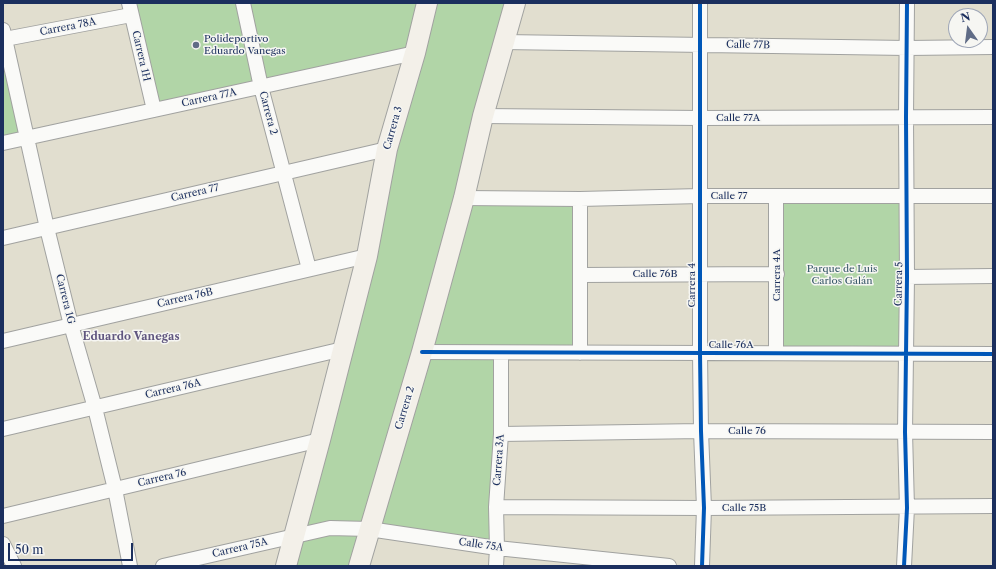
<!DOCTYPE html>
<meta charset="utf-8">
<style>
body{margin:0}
#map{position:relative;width:996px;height:569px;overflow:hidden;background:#e1decf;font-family:"Libre Caslon Text",serif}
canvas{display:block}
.frame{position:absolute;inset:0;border:4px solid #1b2f5e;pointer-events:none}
.north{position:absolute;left:948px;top:8px;width:40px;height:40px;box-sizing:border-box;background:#f6f6f2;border:1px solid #9ea6b7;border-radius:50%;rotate:346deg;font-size:11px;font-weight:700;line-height:16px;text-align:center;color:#1b2f5e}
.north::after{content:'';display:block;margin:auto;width:14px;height:18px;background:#606c86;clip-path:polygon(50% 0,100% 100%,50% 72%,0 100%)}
.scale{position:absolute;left:8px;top:543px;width:125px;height:18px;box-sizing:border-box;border:2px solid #1b2f5e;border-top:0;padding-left:5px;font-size:12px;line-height:14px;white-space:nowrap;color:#1b2f5e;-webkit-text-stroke:3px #f6f6f2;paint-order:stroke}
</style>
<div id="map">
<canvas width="996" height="569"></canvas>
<div class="frame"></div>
<div class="north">N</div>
<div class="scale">50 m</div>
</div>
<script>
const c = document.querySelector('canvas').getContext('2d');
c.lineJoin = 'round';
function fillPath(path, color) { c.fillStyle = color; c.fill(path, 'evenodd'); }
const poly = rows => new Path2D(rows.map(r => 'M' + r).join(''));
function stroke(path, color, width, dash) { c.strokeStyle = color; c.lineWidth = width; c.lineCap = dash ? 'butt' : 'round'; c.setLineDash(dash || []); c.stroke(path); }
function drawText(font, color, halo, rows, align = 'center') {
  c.font = font + ' "Libre Caslon Text",serif'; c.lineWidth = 3; c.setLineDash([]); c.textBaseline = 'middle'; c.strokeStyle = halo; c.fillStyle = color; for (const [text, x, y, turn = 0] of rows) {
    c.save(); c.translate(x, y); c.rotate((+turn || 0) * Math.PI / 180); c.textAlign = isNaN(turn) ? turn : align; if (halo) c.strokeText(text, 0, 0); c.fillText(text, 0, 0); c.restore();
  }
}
const green = poly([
 [130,3,515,3,465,198,580,199,580,353,501,353,497,548,369,529,359,566,286,566,415,54,154,110],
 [3,28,29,134,3,139],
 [776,196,907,196,906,354,776,353]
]);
const street = poly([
 [129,3,154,110],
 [243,3,261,87,309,269],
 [700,3,700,353,701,431,704,508,702,566],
 [3,30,47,228,71,325,95,408,115,489,130,566],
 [5,39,131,15],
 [503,42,907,48,993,47],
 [483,116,700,118,993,117],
 [3,143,415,53],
 [776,196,776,353],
 [464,198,580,199,700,196,993,196],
 [580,199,580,353],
 [3,238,387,149],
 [581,275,777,274],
 [907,277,993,276],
 [3,341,367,256],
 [422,352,993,354],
 [3,429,343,349],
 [501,434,701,431,993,432],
 [496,507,704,508,993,506],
 [3,516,320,440],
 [3,544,14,566],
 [163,566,330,528,369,529,497,548,669,566],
 [496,566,497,548,496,507,501,434,501,353],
 [904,566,907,508,905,432,907,277,906,117,907,3]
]);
const secondary = poly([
 [286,566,320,440,367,256,387,149,415,53,427,3],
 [359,566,422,352,464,198,483,116,515,3]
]);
const cycleway = poly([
 [700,3,700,353,701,431,704,508,702,566],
 [422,352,993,354],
 [904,566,907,508,905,432,907,277,906,117,907,3]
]);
const markers = [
 [196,45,4,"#606c86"]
];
const streetNames = [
 ["Carrera 78A",68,27,-11],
 ["Calle 77B",748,45,1],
 ["Carrera 1H",141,56,77],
 ["Carrera 77A",209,98,-12],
 ["Carrera 2",268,113,75],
 ["Calle 77A",738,118],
 ["Carrera 3",393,128,-74],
 ["Carrera 77",195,193,-13],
 ["Calle 77",729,196],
 ["Calle 76B",655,274],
 ["Carrera 4A",777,275,-90],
 ["Carrera 5",899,284,-89],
 ["Carrera 4",692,285,-90],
 ["Carrera 76B",185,298,-13],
 ["Carrera 1G",65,299,76],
 ["Calle 76A",731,345],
 ["Carrera 76A",173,389,-13],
 ["Carrera 2",405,408,-73],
 ["Calle 76",747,431],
 ["Carrera 3A",499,460,-86],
 ["Carrera 76",162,478,-13],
 ["Calle 75B",744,508],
 ["Calle 75A",481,545,8],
 ["Carrera 75A",240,548,-13]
];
const poiNames = [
 ["Polideportivo",204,39],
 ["Eduardo Vanegas",204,51]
];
const parkNames = [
 ["Parque de Luis",842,269],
 ["Carlos Galán",842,281]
];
const neighbourhoodNames = [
 ["Eduardo Vanegas",131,337]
];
fillPath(green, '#b1d5a7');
stroke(street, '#a1a2a0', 16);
stroke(secondary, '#a1a2a0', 22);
stroke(street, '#fafaf8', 14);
stroke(secondary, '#f3f0e9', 20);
stroke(cycleway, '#0057b8', 4);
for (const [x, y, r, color] of markers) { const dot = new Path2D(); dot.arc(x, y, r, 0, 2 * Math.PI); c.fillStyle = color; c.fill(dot); stroke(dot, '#f6f6f2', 1.5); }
drawText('10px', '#1b2f5e', '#f6f6f2', streetNames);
drawText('10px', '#1b2f5e', '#f6f6f2', poiNames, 'left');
drawText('10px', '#365768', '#f6f6f2', parkNames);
drawText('bold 11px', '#60567f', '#f6f6f2', neighbourhoodNames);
</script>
